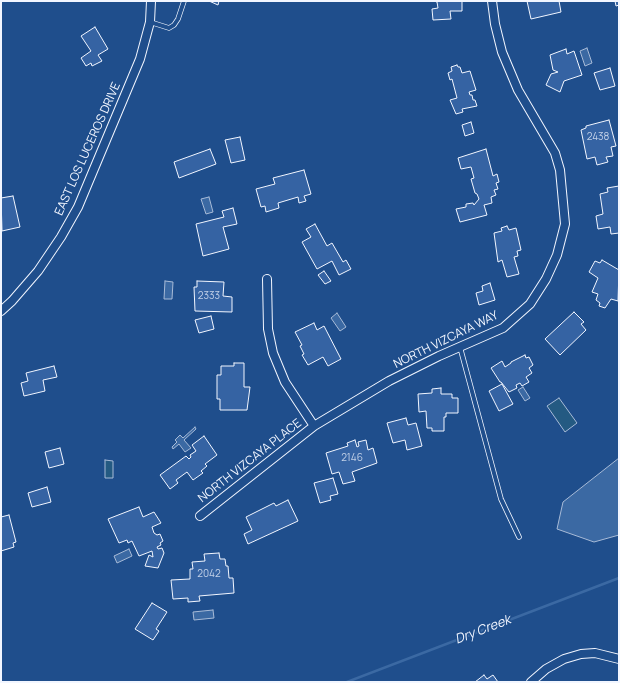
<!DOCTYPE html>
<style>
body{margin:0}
#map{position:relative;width:620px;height:683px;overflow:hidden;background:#1f4e8c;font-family:Manrope,sans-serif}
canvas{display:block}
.frame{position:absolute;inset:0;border:2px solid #f2f6ff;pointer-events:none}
</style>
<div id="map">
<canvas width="620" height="683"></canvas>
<div class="frame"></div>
</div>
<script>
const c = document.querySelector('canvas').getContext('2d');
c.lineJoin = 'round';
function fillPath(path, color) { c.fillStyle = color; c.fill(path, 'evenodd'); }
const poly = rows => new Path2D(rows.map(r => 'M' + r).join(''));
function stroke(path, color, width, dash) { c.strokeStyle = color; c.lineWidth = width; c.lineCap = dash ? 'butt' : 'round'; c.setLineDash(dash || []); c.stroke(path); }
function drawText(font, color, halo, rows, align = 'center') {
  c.font = font + ' Manrope,sans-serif'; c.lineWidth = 3; c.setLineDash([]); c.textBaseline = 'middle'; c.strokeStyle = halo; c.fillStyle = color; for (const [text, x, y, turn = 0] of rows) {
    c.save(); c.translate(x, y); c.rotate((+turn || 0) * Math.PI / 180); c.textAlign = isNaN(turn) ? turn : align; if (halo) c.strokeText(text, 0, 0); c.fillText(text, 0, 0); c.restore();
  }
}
const green = poly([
 [559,398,577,423,565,432,547,406,559,398],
 [105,460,113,461,113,478,105,478,105,460]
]);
const water = poly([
 [587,48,592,63,585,66,580,51,587,48],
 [209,197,213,212,206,214,201,199,209,197],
 [165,281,173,282,172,299,164,299,165,281],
 [337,313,346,327,340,331,331,318,337,313],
 [523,387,530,398,525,401,518,390,523,387],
 [195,427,196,429,184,440,191,448,185,452,179,444,173,449,172,447,177,442,175,440,180,435,183,438,195,427],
 [619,458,619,535,594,542,557,529,563,502,619,458],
 [129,549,132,556,117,563,114,556,129,549],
 [213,610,214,618,194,620,193,612,213,610]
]);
const stream = poly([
 [347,682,619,578]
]);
const building = poly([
 [209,1,219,1,218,5,209,1],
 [434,1,462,1,462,11,450,11,451,19,433,20,432,9,438,8,437,2,434,1],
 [527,1,559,1,561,12,531,19,527,1],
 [615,1,619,1,619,5,616,6,615,1],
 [95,27,108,49,98,55,102,61,92,66,91,63,86,66,81,58,91,51,81,36,95,27],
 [566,49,567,54,574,51,582,75,564,81,560,92,546,85,551,74,558,72,553,70,550,55,566,49],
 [457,65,458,67,460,67,462,73,470,71,476,90,469,92,470,95,472,95,473,100,475,100,477,106,462,109,463,112,456,114,450,100,457,98,452,79,450,80,448,73,452,71,451,67,457,65],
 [610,68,615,86,600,90,594,73,610,68],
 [609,120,616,146,611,147,613,156,606,157,608,162,597,165,595,157,587,159,581,130,586,128,586,126,609,120],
 [471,122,474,133,465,136,462,125,471,122],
 [240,137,245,160,231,163,225,140,240,137],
 [210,149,216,164,179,178,174,162,210,149],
 [486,149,493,176,497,174,499,182,496,183,498,189,494,190,496,195,491,197,492,203,484,205,487,215,460,222,456,209,466,207,466,204,473,203,474,205,479,199,477,194,475,193,471,179,474,178,471,167,461,169,458,158,486,149],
 [304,170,311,194,304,196,306,201,299,203,298,197,278,203,279,208,266,212,265,206,261,207,256,189,275,184,273,178,304,170],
 [619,186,619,233,611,234,610,227,598,229,596,216,603,214,600,194,608,192,607,188,619,186],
 [13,196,20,227,2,231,1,198,13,196],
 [233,208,237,224,223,227,229,249,203,256,196,224,224,217,222,211,233,208],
 [315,224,327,246,332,243,343,262,346,260,351,269,339,275,332,261,317,269,302,242,311,237,306,229,315,224],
 [507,226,509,230,516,228,521,250,517,251,518,256,514,257,519,274,507,277,502,260,498,262,494,233,502,231,501,228,507,226],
 [602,260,619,270,618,301,611,299,605,308,599,306,600,303,596,300,598,294,592,292,598,278,589,272,595,261,600,263,602,260],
 [324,271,331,281,325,284,318,275,324,271],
 [197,281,224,282,223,296,232,297,232,312,195,311,194,287,197,287,197,281],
 [490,283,495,300,479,305,476,293,483,291,482,286,490,283],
 [574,312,584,322,581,324,586,330,560,355,545,339,574,312],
 [211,316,214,329,199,333,195,320,211,316],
 [314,323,317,330,324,326,341,359,328,366,323,357,308,365,302,355,304,354,300,346,302,345,295,332,314,323],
 [525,355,526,358,529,357,533,365,529,368,532,373,526,377,529,382,522,386,520,383,516,385,517,388,509,392,501,382,500,382,491,368,502,361,505,367,511,363,511,362,525,355],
 [234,363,244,363,244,387,250,387,247,410,220,410,220,399,217,399,217,375,221,375,221,366,234,366,234,363],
 [54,366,57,377,43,380,45,391,24,396,21,383,28,381,26,373,54,366],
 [502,384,513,404,499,411,489,391,502,384],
 [441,388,441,394,452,394,452,398,458,398,458,413,446,413,446,417,444,417,444,431,432,431,432,428,427,428,426,411,419,412,418,394,432,393,432,389,441,388],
 [406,418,408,425,416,423,422,446,407,450,405,440,393,443,387,423,406,418],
 [204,436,217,455,205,464,207,466,201,471,203,473,193,480,187,472,176,480,178,483,170,489,160,475,186,456,189,459,191,457,190,455,196,451,192,445,204,436],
 [355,440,357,447,359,446,358,442,366,440,368,450,373,448,377,463,352,472,355,481,343,484,339,472,332,474,326,453,348,446,347,443,355,440],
 [60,448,64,464,49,468,45,452,60,448],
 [333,478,338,494,330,496,331,500,320,503,314,483,333,478],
 [47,487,51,502,32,507,28,493,47,487],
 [288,500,298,521,248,544,244,534,252,530,246,517,274,503,276,506,288,500],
 [139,507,143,517,154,512,161,523,152,527,154,533,157,535,160,534,163,541,160,543,161,545,157,547,158,549,162,548,164,553,158,568,145,566,149,555,153,557,152,551,139,556,132,541,128,543,127,540,119,543,108,519,139,507],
 [9,515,16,542,13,543,14,547,1,551,1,517,9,515],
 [219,553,220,559,225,559,226,566,228,566,229,578,233,578,234,593,199,596,200,601,188,602,188,598,173,599,171,580,190,579,190,569,193,569,192,562,205,561,204,554,219,553],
 [152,603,167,612,156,629,159,631,153,640,135,629,152,603],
 [484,675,487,679,493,675,498,682,475,682,484,675]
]);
const service = poly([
 [150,22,169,28,174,25,178,19,184,1],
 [460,347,501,499,519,537]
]);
const minor = poly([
 [267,279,268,329,273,353,285,382,314,426],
 [1,311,12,301,38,271,61,237,78,207,140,59,150,22,151,1],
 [200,516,314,426,389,381,439,356,503,328,530,304,546,279,557,255,565,224,560,170,555,153,518,90,502,52,495,24,492,1],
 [531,682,546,669,564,659,581,654,595,653,619,659]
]);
const numberNames = [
 ["2438",598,137],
 ["2333",209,296],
 ["2146",352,458],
 ["2042",209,574]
];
const streetNames = [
 ["EAST LOS LUCEROS DRIVE",88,149,-66],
 ["NORTH VIZCAYA WAY",446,340,-26],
 ["NORTH VIZCAYA PLACE",250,461,-38]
];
const waterNames = [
 ["Dry Creek",483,630,-21]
];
fillPath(green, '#245a82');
stroke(green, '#a8bbd7', 1);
fillPath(water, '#3b69a3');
stroke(water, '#a8bbd7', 1);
stroke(stream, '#3b69a3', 2.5);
fillPath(building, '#3563a3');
stroke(building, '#f2f6ff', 1);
stroke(service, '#f2f6ff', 5.5);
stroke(minor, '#f2f6ff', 10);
stroke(service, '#1f4e8c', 4);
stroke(minor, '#1f4e8c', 8);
drawText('10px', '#c3d1e8', null, numberNames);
drawText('12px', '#f2f6ff', '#1f4e8c', streetNames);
drawText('italic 13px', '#f2f6ff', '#1f4e8c', waterNames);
</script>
